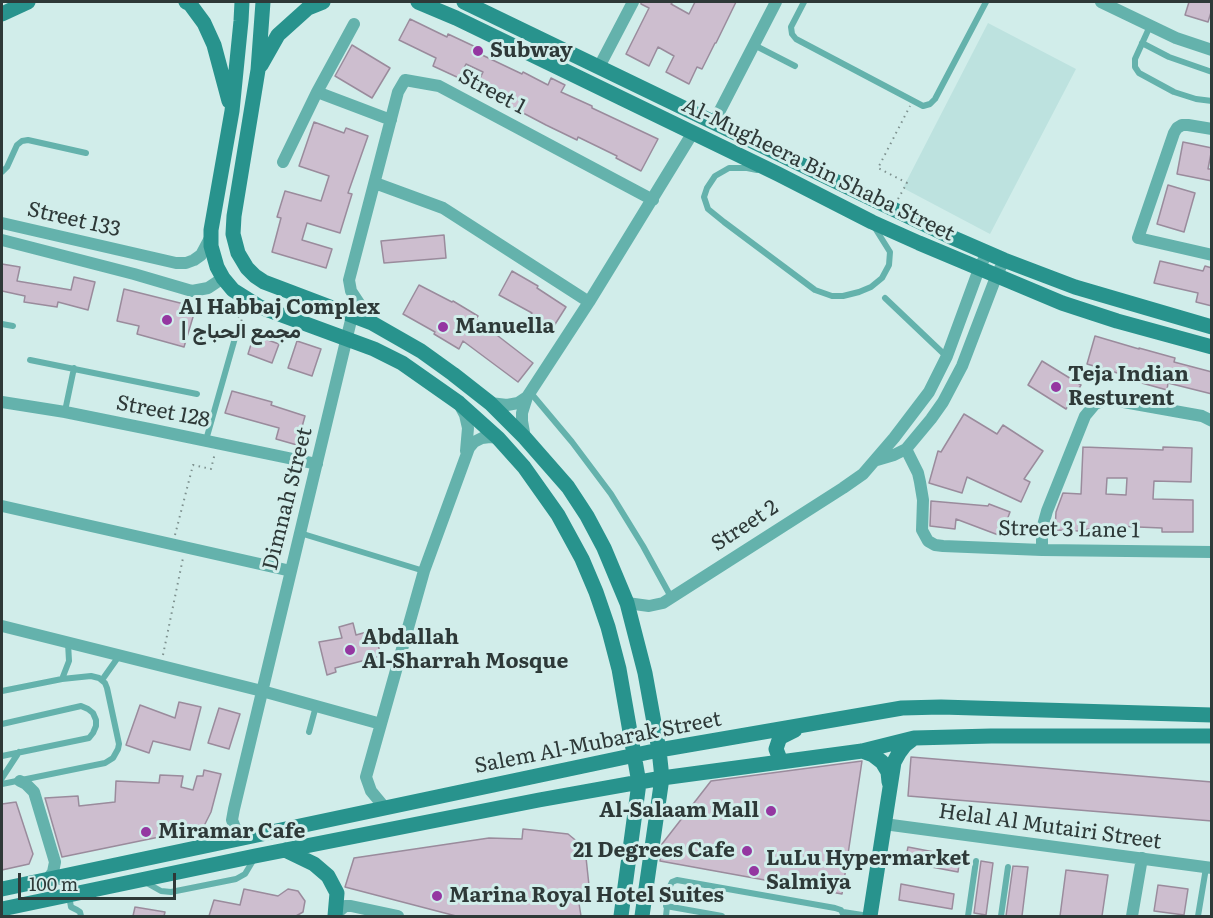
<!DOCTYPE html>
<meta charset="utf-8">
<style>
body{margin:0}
#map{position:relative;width:1213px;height:918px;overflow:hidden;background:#d1edea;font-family:Literata,serif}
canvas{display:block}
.frame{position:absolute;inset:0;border:3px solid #2e3938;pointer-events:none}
.scale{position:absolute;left:18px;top:873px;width:158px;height:27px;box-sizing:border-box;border:3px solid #2e3938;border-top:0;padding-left:8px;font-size:18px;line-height:21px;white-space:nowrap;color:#2e3938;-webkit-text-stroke:4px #d1edea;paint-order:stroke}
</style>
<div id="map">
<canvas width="1213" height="918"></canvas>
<div class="frame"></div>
<div class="scale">100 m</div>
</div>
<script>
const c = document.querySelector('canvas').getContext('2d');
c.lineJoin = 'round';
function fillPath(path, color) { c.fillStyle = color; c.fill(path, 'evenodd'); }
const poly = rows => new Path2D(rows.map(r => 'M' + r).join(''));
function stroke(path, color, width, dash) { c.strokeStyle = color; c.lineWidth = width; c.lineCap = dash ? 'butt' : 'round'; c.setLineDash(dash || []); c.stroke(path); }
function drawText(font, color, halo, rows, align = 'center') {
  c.font = font + ' Literata,Vazirmatn,serif'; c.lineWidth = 6; c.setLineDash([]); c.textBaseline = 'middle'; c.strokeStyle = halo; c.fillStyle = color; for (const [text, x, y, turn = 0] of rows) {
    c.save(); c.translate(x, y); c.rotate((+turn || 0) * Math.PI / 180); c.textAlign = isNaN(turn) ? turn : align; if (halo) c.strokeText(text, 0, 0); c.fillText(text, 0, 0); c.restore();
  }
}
const built = poly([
 [988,23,1076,69,990,234,903,188]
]);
const building = poly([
 [641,2,673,2,671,4,689,14,695,2,736,2,716,43,715,43,702,69,697,67,689,84,666,72,674,56,658,47,649,66,626,54,649,8,641,4,641,2],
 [1189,2,1212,2,1212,9,1208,22,1185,15,1189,2],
 [410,19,447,37,448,34,482,50,480,54,522,74,523,72,548,85,551,78,565,85,561,92,592,106,592,108,658,139,641,171,616,158,617,156,578,137,577,140,546,125,506,104,507,102,476,87,483,72,466,64,459,78,433,66,436,58,399,40,410,19],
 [352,45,390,68,372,98,335,76,352,45],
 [314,122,344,133,346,128,368,136,348,193,352,194,340,233,307,223,302,240,332,249,326,268,272,252,281,218,277,217,285,191,321,201,329,176,299,166,314,122],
 [1183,142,1212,148,1208,169,1212,169,1212,181,1177,174,1183,142],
 [1168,185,1195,193,1184,232,1157,224,1168,185],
 [444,235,446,258,384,263,381,241,444,235],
 [1160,261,1203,271,1205,266,1212,268,1212,306,1196,302,1198,293,1154,283,1160,261],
 [2,264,20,267,17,281,71,290,74,277,95,282,88,310,58,302,57,307,24,302,25,296,2,291,2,264],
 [512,271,538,286,537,288,566,307,552,329,530,316,532,313,499,295,512,271],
 [419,285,452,302,453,301,478,316,476,319,533,363,518,382,463,341,459,349,434,334,435,332,403,314,419,285],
 [124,289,196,307,184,347,137,334,139,326,117,321,124,289],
 [254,335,279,344,272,363,248,354,254,335],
 [1095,336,1139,349,1139,348,1175,358,1174,362,1212,372,1212,394,1168,383,1167,390,1131,380,1131,377,1087,364,1095,336],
 [297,341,321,349,312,376,288,368,297,341],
 [1042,361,1081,385,1066,409,1028,385,1042,361],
 [232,391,272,402,271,405,305,416,297,445,276,439,279,428,225,413,232,391],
 [964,414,997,434,1003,425,1043,451,1024,479,1030,482,1021,502,967,477,962,493,929,483,938,451,941,452,964,414],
 [1083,447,1163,450,1163,447,1192,448,1191,482,1154,481,1153,499,1193,500,1193,532,1162,532,1162,528,1114,526,1114,530,1080,529,1080,531,1055,530,1056,512,1063,493,1081,494,1083,447],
 [1107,478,1127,478,1126,495,1106,494,1107,478],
 [931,501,988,506,989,504,1010,512,1001,536,956,519,955,529,930,526,931,501],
 [353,623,356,635,374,630,381,656,335,668,336,672,327,675,319,642,342,638,339,627,353,623],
 [179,702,201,707,190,750,153,741,149,753,126,745,140,705,175,718,179,702],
 [219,708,240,714,229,749,208,743,219,708],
 [911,757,1212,782,1212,821,908,796,911,757],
 [862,761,842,894,660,861,662,844,711,781,862,761],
 [204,770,221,774,211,812,203,828,62,857,45,798,78,796,79,806,115,802,116,781,159,783,160,775,183,776,181,787,193,790,197,776,203,776,204,770],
 [16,802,33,854,29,864,2,870,2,804,16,802],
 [523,829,568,834,585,848,590,895,578,897,581,916,456,916,345,887,354,858,489,838,522,839,523,829],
 [908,847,960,857,958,872,905,862,908,847],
 [981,861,993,863,986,915,974,913,981,861],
 [1013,866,1028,867,1022,916,1006,916,1013,866],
 [1066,870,1108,875,1102,916,1060,916,1066,870],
 [901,884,954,894,952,909,899,900,901,884],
 [1158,885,1188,889,1184,915,1154,911,1158,885],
 [244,889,278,896,288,889,298,891,305,901,303,912,296,916,209,916,214,900,240,905,244,889],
 [135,907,165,912,164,916,133,916,135,907]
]);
const path = poly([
 [898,199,907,183,878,168,910,106],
 [233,305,229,312,242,318,241,323],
 [175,535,193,465,211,469,215,453],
 [163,655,183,558]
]);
const lane = poly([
 [804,2,791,27,792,34,796,39,923,106,930,104,935,99,986,2],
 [1150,26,1135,59,1135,67,1139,73,1174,92,1196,99,1212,101],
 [1142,43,1169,57,1212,72],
 [754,45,795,66],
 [757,170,747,168,729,168,715,176,707,188,704,197,708,209,724,222,815,290,832,296,843,296,859,292,871,287,882,278,889,265,890,252,875,228],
 [2,172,7,167,17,145,22,141,28,140,86,153],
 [885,298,946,356],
 [2,324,13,326],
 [30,360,197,394],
 [530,392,572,442,611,494,643,546,671,597],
 [65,411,74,368],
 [206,440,237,331],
 [300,533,424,571],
 [62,679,69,661,68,643],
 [102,680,119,656],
 [2,691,62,679,91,676,99,678,105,683,107,688,119,744,118,749,113,758,105,763,2,784],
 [2,724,81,706,88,709,93,713,96,720,96,726,93,733,89,738,2,756],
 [309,732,316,706],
 [2,778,19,752],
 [145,882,161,891,171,892,236,879,245,874,254,859],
 [69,896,71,907,77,910,80,912,81,916],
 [666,906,722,916],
 [843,912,869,916],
 [666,916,669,888,672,882,677,880,835,908,841,910,844,916],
 [968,916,976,861],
 [1001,916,1008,867],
 [1198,916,1206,868]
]);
const street = poly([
 [1101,2,1176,38,1212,50],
 [599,67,633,2],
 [317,92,391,120],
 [714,122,776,2],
 [1212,129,1188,125,1182,125,1177,128,1174,133,1138,238,1212,255],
 [283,162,317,92,354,24],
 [375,183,443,208,589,302],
 [2,223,176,263,186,263,194,260,201,255,210,238],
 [2,240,134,274,192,291,208,288,223,278],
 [372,323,351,291,349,280,398,92,405,80,439,86,653,200],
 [2,402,65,412,154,430,317,464],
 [490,403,507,405,518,403,527,397],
 [459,404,465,415,468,428,466,451],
 [525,438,522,421,522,413,527,397,589,302,692,134],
 [906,449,918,473,920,482,923,500,922,530,928,541,935,545,943,546,1042,550,1212,552],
 [877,460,894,455,906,449,931,419,943,402,962,366,996,277,1004,260],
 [2,506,291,571],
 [1042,550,1042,529,1047,511,1085,416,1095,404,1107,399,1202,416,1212,421],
 [627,603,649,606,663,603,843,488,863,474,894,438,929,392,947,356,979,269,987,253],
 [2,626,262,691,381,724],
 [20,781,26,784,34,792,55,862,53,872,47,880],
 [385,808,371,791,366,777,424,571,469,448,474,442,482,438,490,437,498,438],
 [884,824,1212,868],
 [248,838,239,833,236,830,232,820,234,809,352,316],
 [336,914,345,906,351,906,398,916],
 [1132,916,1142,858]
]);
const secondary = poly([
 [186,2,190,4,204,23,214,45,229,101],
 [242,2,241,21,232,111,211,230,211,246,217,267,223,278,233,290,260,307,374,349,402,363,459,403,498,438,524,467,558,515,582,559,596,592,608,627,619,669,639,783,621,916],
 [263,2,258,70,234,216,233,234,238,253,247,268,255,276,264,282,372,323,421,351,453,374,490,403,525,438,568,487,587,516,604,548,627,603,645,673,659,750,662,778,642,916],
 [418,2,456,18,778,174,872,222,919,243,1062,303,1117,321,1212,347],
 [464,2,951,237,1004,260,1075,287,1212,327],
 [2,14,28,2],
 [261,65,278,35,308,8,323,2],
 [862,751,873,755,882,762,888,772,889,782],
 [781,762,776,749,779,740,781,737,795,730],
 [285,850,314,864,328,876,337,893,335,916],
 [2,889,659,750,902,708,941,707,1212,715],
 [2,909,255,856,539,800,662,778,862,751,914,738,991,736,1212,736],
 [870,916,894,762,899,753,905,745,914,738]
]);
const markers = [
 [478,51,6,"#9437a1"],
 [167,320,6,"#9437a1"],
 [443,327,6,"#9437a1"],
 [1056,387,6,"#9437a1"],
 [350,650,6,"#9437a1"],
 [771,811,6,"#9437a1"],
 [146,832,6,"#9437a1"],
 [747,851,6,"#9437a1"],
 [754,871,6,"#9437a1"],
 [437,896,6,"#9437a1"]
];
const poiNames = [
 ["Subway",490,51],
 ["Al Habbaj Complex",179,308],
 ["| مجمع الحباج",179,332],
 ["Manuella",455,327],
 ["Teja Indian",1068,375],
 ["Resturent",1068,399],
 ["Abdallah",362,638],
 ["Al-Sharrah Mosque",362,662],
 ["Al-Salaam Mall",759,811,"right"],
 ["Miramar Cafe",158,832],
 ["21 Degrees Cafe",735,851,"right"],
 ["LuLu Hypermarket",766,859],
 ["Salmiya",766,883],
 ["Marina Royal Hotel Suites",449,896]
];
const streetNames = [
 ["Street 1",492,92,28],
 ["Al-Mugheera Bin Shaba Street",818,170,26],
 ["Street 133",74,220,13],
 ["Street 128",163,412,11],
 ["Dimnah Street",288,499,-76],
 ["Street 2",745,526,-33],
 ["Street 3 Lane 1",1069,530,1],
 ["Salem Al-Mubarak Street",598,743,-11],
 ["Helal Al Mutairi Street",1050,827,8]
];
fillPath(built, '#bde2df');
fillPath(building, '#cdbecf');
stroke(building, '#9a8b9c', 1.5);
stroke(path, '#7d908e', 2, [1.5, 4.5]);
stroke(lane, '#64b2ac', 6);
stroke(street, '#64b2ac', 12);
stroke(secondary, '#28938d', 15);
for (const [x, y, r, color] of markers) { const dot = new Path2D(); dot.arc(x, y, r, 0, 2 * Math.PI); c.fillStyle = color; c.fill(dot); stroke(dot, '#d1edea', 2); }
drawText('bold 21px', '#2e3938', '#d1edea', poiNames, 'left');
drawText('21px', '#2e3938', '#d1edea', streetNames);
</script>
